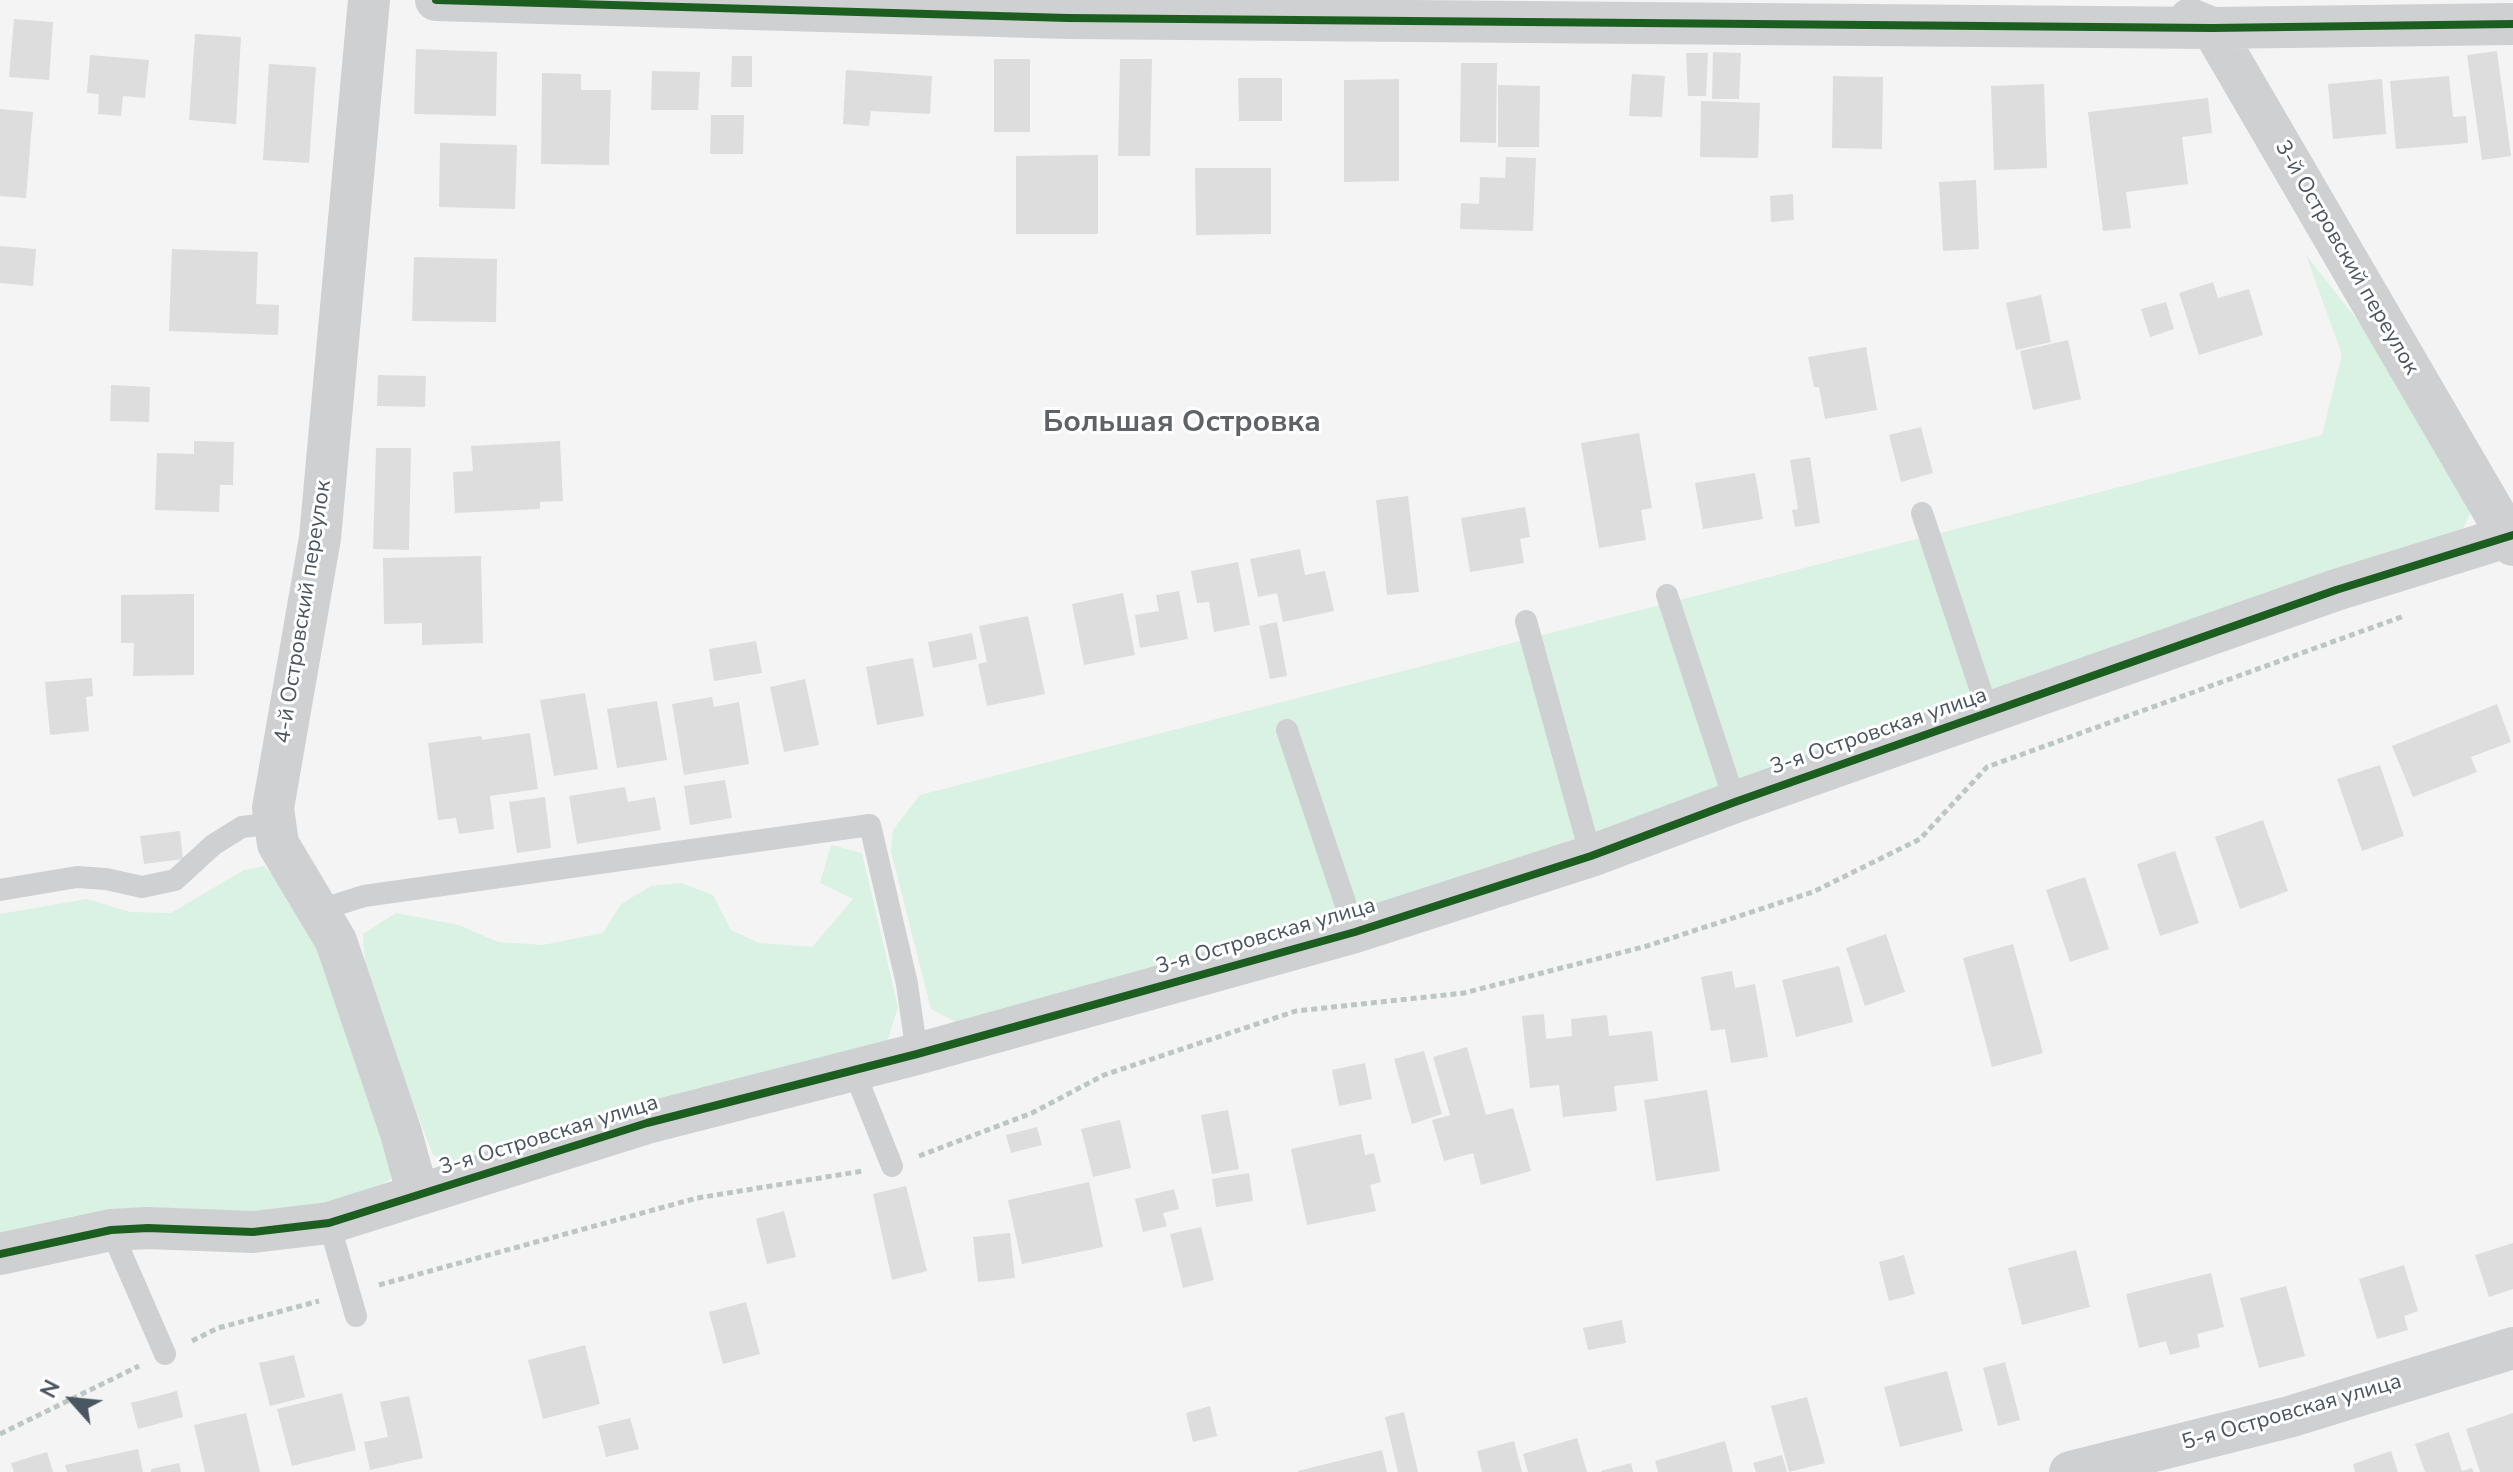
<!DOCTYPE html>
<meta charset="utf-8">
<style>
body{margin:0}
#map{position:relative;width:2513px;height:1472px;overflow:hidden;background:#f4f4f4;font-family:"Nunito Sans",sans-serif}
canvas{display:block}
.north{position:absolute;left:32px;top:1360px;width:80px;height:80px;-webkit-text-stroke:6px #fff;paint-order:stroke;rotate:297deg;font-size:22px;font-weight:700;line-height:32px;text-align:center;color:#4a5661}
.north::after{content:'';display:block;margin:auto;width:28px;height:36px;background:#4a5661;clip-path:polygon(50% 0,100% 100%,50% 72%,0 100%)}
</style>
<div id="map">
<canvas width="2513" height="1472"></canvas>
<div class="north">N</div>
</div>
<script>
const c = document.querySelector('canvas').getContext('2d');
c.lineJoin = 'round';
function fillPath(path, color) { c.fillStyle = color; c.fill(path, 'evenodd'); }
const poly = rows => new Path2D(rows.map(r => 'M' + r).join(''));
function stroke(path, color, width, dash) { c.strokeStyle = color; c.lineWidth = width; c.lineCap = dash ? 'butt' : 'round'; c.setLineDash(dash || []); c.stroke(path); }
function drawText(font, color, halo, rows, align = 'center') {
  c.font = font + ' "Nunito Sans",sans-serif'; c.lineWidth = 6; c.setLineDash([]); c.textBaseline = 'middle'; c.strokeStyle = halo; c.fillStyle = color; for (const [text, x, y, turn = 0] of rows) {
    c.save(); c.translate(x, y); c.rotate((+turn || 0) * Math.PI / 180); c.textAlign = isNaN(turn) ? turn : align; if (halo) c.strokeText(text, 0, 0); c.fillText(text, 0, 0); c.restore();
  }
}
const green = poly([
 [2306,255,2387,358,2471,512,2459,537,1404,898,957,1023,931,1009,891,852,893,830,920,795,2322,435,2342,355],
 [831,845,862,853,898,1007,886,1045,459,1168,433,1155,366,978,363,934,396,913,459,925,498,942,543,945,603,933,621,904,651,886,681,883,713,895,731,930,759,943,812,947,853,899,820,883],
 [264,866,295,898,331,978,394,1151,392,1178,357,1200,0,1238,0,914,87,899,130,912,171,913,244,870]
]);
const building = poly([
 [14,19,53,22,49,80,9,77],
 [195,34,241,37,236,124,189,120],
 [416,49,497,52,496,116,414,114],
 [2497,51,2511,156,2482,160,2467,55],
 [1713,52,1741,53,1739,99,1712,99],
 [1686,53,1708,53,1706,96,1688,96],
 [90,55,149,60,145,98,123,96,121,116,98,114,99,94,87,93],
 [732,56,752,56,752,87,731,87],
 [994,59,1030,59,1030,132,994,132],
 [1120,59,1152,59,1150,156,1118,156],
 [1461,63,1497,63,1496,143,1460,142],
 [269,64,316,67,309,163,263,160],
 [846,70,932,76,930,114,871,111,869,126,843,124],
 [652,71,700,72,698,110,651,110],
 [542,73,581,74,581,90,611,90,609,165,541,164],
 [1632,74,1665,76,1662,117,1629,116],
 [1833,76,1883,77,1882,149,1832,148],
 [2449,76,2453,117,2466,116,2468,143,2396,149,2390,81],
 [1238,78,1282,78,1282,121,1239,121],
 [1399,79,1399,181,1344,182,1344,80],
 [2382,79,2386,134,2333,139,2328,84],
 [2044,84,2047,168,1994,170,1991,86],
 [1498,85,1540,86,1539,147,1498,147],
 [2208,98,2212,133,2182,137,2188,184,2126,192,2131,228,2103,231,2088,112],
 [1701,101,1760,103,1758,158,1700,157],
 [0,109,33,112,26,198,0,196],
 [711,115,744,115,743,154,710,154],
 [440,143,517,145,515,209,439,207],
 [1098,155,1098,234,1016,234,1016,156],
 [1506,157,1536,158,1533,231,1460,229,1461,203,1479,204,1480,177,1505,178],
 [1195,168,1271,168,1271,234,1196,235],
 [1976,180,1979,249,1943,251,1939,182],
 [1793,194,1794,220,1771,222,1770,196],
 [0,246,36,249,33,286,0,283],
 [172,249,258,252,256,304,279,305,278,335,169,331],
 [414,257,497,259,496,322,412,321],
 [2213,282,2218,298,2249,289,2263,335,2199,355,2179,293],
 [2041,295,2051,342,2016,350,2006,303],
 [2166,302,2174,329,2150,337,2141,309],
 [2068,340,2081,399,2033,410,2020,351],
 [1866,347,1877,410,1825,419,1819,387,1814,387,1808,357],
 [378,375,426,376,425,407,377,406],
 [111,385,150,387,149,422,110,421],
 [1921,427,1933,473,1901,482,1889,435],
 [1639,433,1652,508,1641,510,1646,540,1599,548,1581,443],
 [194,441,234,442,233,485,220,485,219,512,155,510,157,453,194,454],
 [560,441,563,501,540,502,540,509,455,513,453,472,473,471,471,446],
 [376,448,411,448,409,550,373,549],
 [1810,457,1820,523,1795,527,1792,510,1798,509,1790,460],
 [1755,473,1763,519,1703,529,1695,483],
 [1408,496,1419,592,1387,595,1376,500],
 [1525,507,1530,537,1520,539,1524,563,1470,572,1461,518],
 [1300,549,1305,575,1325,571,1334,611,1283,622,1277,593,1258,597,1250,559],
 [481,556,483,643,422,645,422,623,384,624,383,558],
 [1238,562,1250,625,1214,632,1209,602,1197,603,1191,571],
 [1179,591,1188,639,1140,648,1135,615,1159,611,1156,595],
 [1123,593,1135,655,1084,665,1072,604],
 [194,594,194,675,133,676,134,643,121,643,121,595],
 [1028,616,1045,694,987,706,978,664,987,662,979,626],
 [1277,622,1287,676,1270,679,1259,626],
 [972,633,977,659,933,668,928,642],
 [756,641,762,673,714,681,709,649],
 [913,658,924,716,877,725,866,667],
 [92,678,93,696,86,697,89,731,50,735,45,682],
 [805,679,819,745,784,752,770,687],
 [585,693,598,769,554,776,540,700],
 [712,697,714,707,739,702,749,764,684,775,672,704],
 [657,701,667,760,617,768,607,709],
 [2497,704,2511,742,2471,757,2477,772,2413,797,2392,746],
 [530,733,538,789,490,796,494,829,459,834,456,818,438,820,428,743,481,736,482,740],
 [2380,765,2404,836,2362,851,2337,779],
 [725,780,732,818,690,825,684,786],
 [625,787,628,802,655,797,661,830,577,844,569,796],
 [545,797,551,848,517,853,509,802],
 [2263,820,2288,891,2240,909,2215,837],
 [180,831,183,859,144,864,140,836],
 [2175,851,2199,923,2160,936,2137,864],
 [2085,877,2109,949,2070,962,2046,890],
 [1886,934,1905,992,1865,1006,1846,948],
 [2013,944,2043,1053,1992,1067,1963,958],
 [1839,966,1853,1022,1796,1037,1782,980],
 [1732,971,1735,988,1755,984,1768,1057,1731,1063,1725,1029,1711,1031,1701,977],
 [1544,1014,1546,1039,1572,1036,1571,1019,1607,1015,1609,1036,1652,1031,1658,1081,1614,1086,1617,1111,1563,1117,1559,1085,1530,1088,1522,1016],
 [1467,1047,1486,1115,1513,1108,1531,1171,1481,1185,1473,1153,1444,1161,1432,1120,1450,1115,1433,1057],
 [1424,1051,1442,1114,1412,1124,1394,1059],
 [1365,1063,1372,1099,1339,1106,1332,1070],
 [1707,1090,1720,1171,1656,1181,1644,1100],
 [1228,1110,1239,1169,1212,1174,1201,1115],
 [1120,1120,1131,1168,1093,1177,1081,1129],
 [1037,1127,1042,1145,1011,1153,1006,1135],
 [1361,1134,1365,1155,1374,1153,1381,1182,1370,1185,1376,1211,1307,1225,1291,1149],
 [1249,1173,1253,1201,1216,1207,1212,1179],
 [1089,1182,1103,1247,1022,1264,1008,1200],
 [906,1186,927,1271,892,1280,873,1194],
 [1174,1189,1179,1209,1163,1213,1167,1226,1143,1232,1135,1199],
 [784,1211,796,1257,767,1264,756,1219],
 [1201,1227,1214,1280,1183,1288,1170,1234],
 [1010,1233,1015,1278,978,1282,973,1237],
 [2513,1243,2513,1289,2489,1297,2475,1255],
 [2076,1250,2090,1307,2022,1325,2008,1268],
 [1904,1255,1915,1294,1889,1301,1879,1262],
 [2404,1265,2418,1311,2404,1316,2408,1330,2377,1339,2359,1279],
 [2211,1273,2224,1327,2197,1334,2200,1347,2170,1355,2166,1341,2139,1348,2126,1294],
 [2286,1286,2305,1356,2259,1368,2240,1298],
 [746,1302,760,1354,723,1364,709,1312],
 [1622,1320,1626,1343,1588,1350,1583,1328],
 [585,1345,600,1404,543,1419,528,1360],
 [294,1355,305,1397,270,1406,259,1363],
 [2005,1362,2020,1420,1998,1426,1983,1368],
 [1947,1371,1963,1431,1900,1447,1884,1387],
 [177,1391,183,1417,138,1429,131,1403],
 [342,1393,356,1450,292,1466,277,1409],
 [409,1396,423,1458,370,1470,364,1442,388,1437,380,1402],
 [1807,1397,1825,1463,1789,1472,1771,1406],
 [1210,1406,1217,1436,1193,1442,1186,1413],
 [1404,1412,1418,1472,1398,1472,1385,1417],
 [246,1413,260,1472,205,1472,194,1425],
 [2513,1413,2513,1472,2480,1472,2466,1429],
 [630,1418,639,1449,606,1457,598,1426],
 [2449,1432,2462,1471,2472,1468,2474,1472,2425,1472,2415,1444],
 [1577,1438,1587,1472,1528,1472,1523,1454],
 [1514,1441,1522,1472,1482,1472,1477,1451],
 [1725,1441,1733,1472,1658,1472,1655,1461],
 [138,1449,143,1472,67,1472,65,1465],
 [1382,1450,1387,1472,1298,1472,1298,1471],
 [2391,1451,2398,1472,2355,1472,2353,1464],
 [47,1452,53,1472,14,1472,11,1463],
 [1782,1455,1787,1472,1756,1472,1753,1463],
 [179,1463,181,1472,151,1472,151,1469],
 [1631,1463,1633,1472,1601,1472,1601,1471]
]);
const path = poly([
 [919,1156,1032,1113,1104,1075,1296,1011,1464,993,1647,946,1813,892,1920,839,1987,767,2404,616],
 [379,1285,697,1198,863,1171],
 [192,1341,218,1328,319,1301],
 [0,1434,139,1366]
]);
const service = poly([
 [1922,513,1988,712],
 [1667,595,1735,802],
 [1526,621,1591,856],
 [1287,730,1355,932],
 [0,890,77,877,106,879,142,887,175,880,213,845,242,827,275,823],
 [320,910,364,896,870,825,907,984,917,1054],
 [854,1071,892,1166],
 [329,1223,356,1316],
 [111,1230,165,1354]
]);
const minor = poly([
 [369,0,320,538,273,808,278,844,336,941,401,1133,418,1195],
 [436,0,1068,18,2212,28,2513,24],
 [2190,19,2212,28,2513,545],
 [0,1254,111,1230,148,1228,253,1232,329,1223,647,1123,917,1054,1355,932,1591,856,1735,802,2336,590,2513,535],
 [2070,1472,2289,1417,2513,1348]
]);
const cycleway = poly([
 [436,0,1068,18,2212,28,2513,24],
 [0,1254,111,1230,148,1228,253,1232,329,1223,647,1123,917,1054,1355,932,1591,856,1735,802,2336,590,2513,535]
]);
const streetNames = [
 ["3-й Островский переулок",2346,258,60],
 ["4-й Островский переулок",304,612,-81],
 ["3-я Островская улица",1879,732,-19],
 ["3-я Островская улица",1266,937,-16],
 ["3-я Островская улица",549,1136,-17],
 ["5-я Островская улица",2292,1413,-16]
];
const districtNames = [
 ["Большая Островка",1182,424]
];
fillPath(green, '#d9f2e3');
fillPath(building, '#ddddde');
stroke(path, '#bcc7c4', 5, [6, 4]);
stroke(service, '#ced0d2', 22);
stroke(minor, '#ced0d2', 42);
stroke(cycleway, '#1b5e20', 8);
drawText('22px', '#4a5661', '#fff', streetNames);
drawText('bold 30px', '#5f6368', '#fff', districtNames);
</script>
